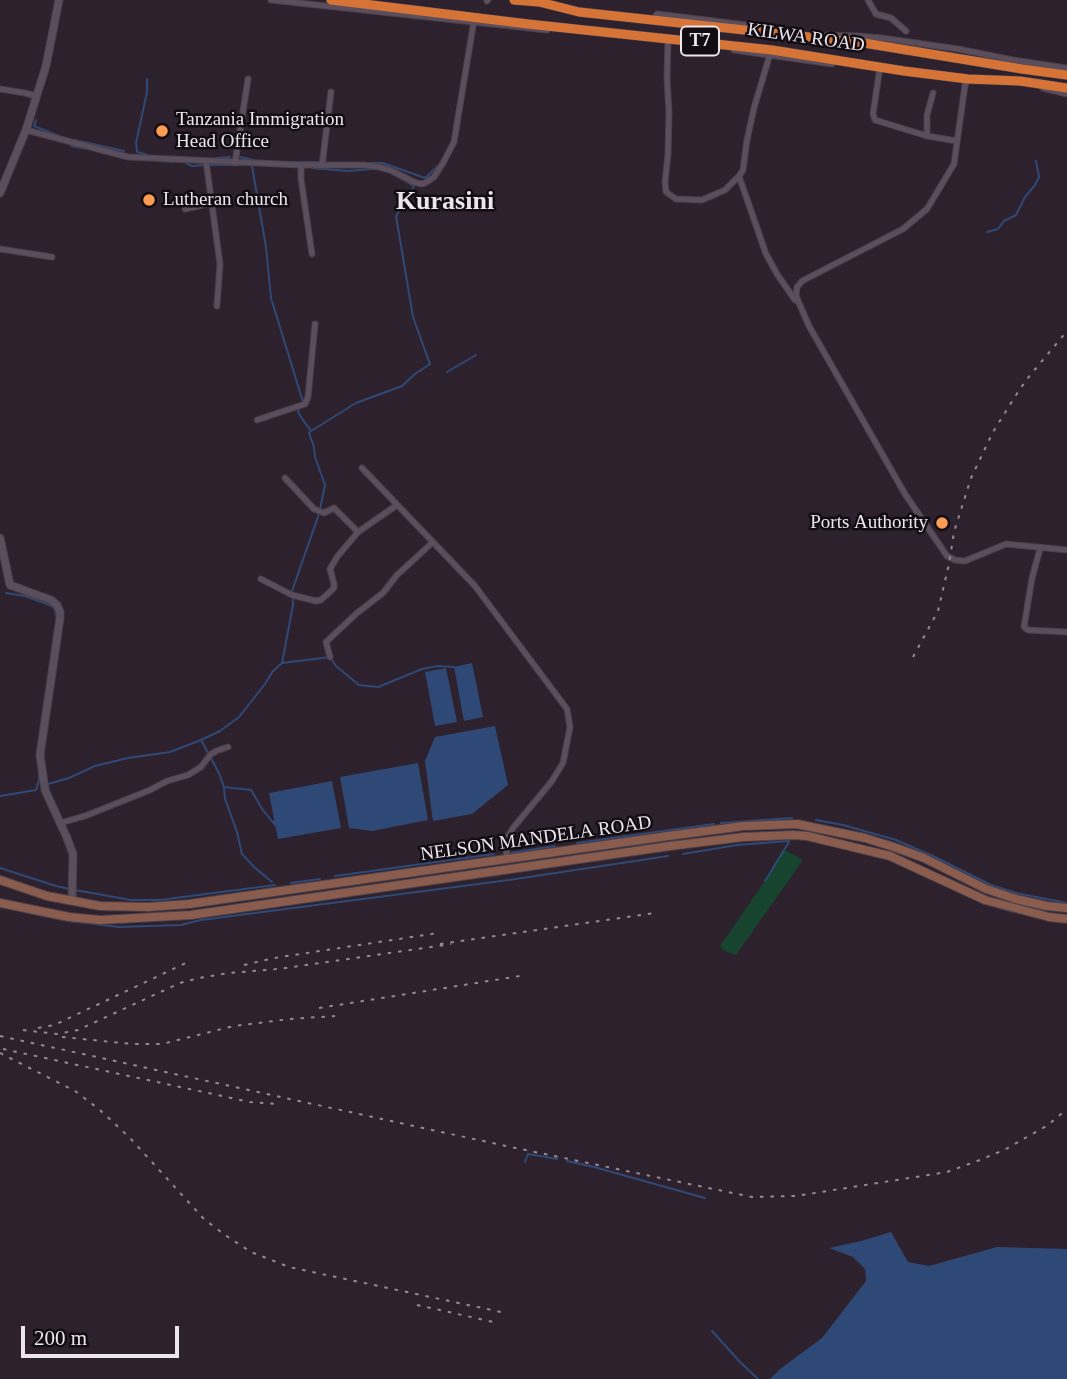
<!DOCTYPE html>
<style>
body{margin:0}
#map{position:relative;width:1067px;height:1379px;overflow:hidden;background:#2d212d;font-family:Georgia,serif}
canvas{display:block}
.scale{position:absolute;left:21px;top:1326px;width:158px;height:32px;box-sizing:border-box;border:4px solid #ede5ed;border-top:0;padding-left:9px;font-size:21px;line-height:24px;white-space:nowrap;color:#ede5ed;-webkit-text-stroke:5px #120d12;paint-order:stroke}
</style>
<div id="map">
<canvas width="1067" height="1379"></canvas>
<div class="scale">200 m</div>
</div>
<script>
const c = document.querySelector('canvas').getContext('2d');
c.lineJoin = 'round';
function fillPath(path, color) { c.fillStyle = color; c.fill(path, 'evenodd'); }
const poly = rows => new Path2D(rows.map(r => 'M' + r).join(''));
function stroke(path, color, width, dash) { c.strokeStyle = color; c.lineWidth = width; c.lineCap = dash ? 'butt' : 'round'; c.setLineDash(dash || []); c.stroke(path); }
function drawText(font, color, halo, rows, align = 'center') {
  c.font = font + ' Georgia,serif'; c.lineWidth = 5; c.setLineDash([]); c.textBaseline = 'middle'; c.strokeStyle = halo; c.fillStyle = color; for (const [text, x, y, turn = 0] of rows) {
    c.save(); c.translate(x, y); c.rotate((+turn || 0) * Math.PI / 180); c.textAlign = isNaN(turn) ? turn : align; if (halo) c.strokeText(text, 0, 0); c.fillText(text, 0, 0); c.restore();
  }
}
const green = poly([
 [783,849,803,860,736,955,725,951,720,946,765,881]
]);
const water = poly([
 [472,663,483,717,464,721,454,667],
 [446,668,457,722,435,726,425,672],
 [495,726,508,785,472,814,433,821,425,761,435,737],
 [418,763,428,820,372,831,349,828,340,777],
 [332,781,341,828,278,839,269,793],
 [891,1232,908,1262,929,1266,997,1247,1067,1249,1067,1379,770,1379,780,1369,822,1338,866,1281,865,1269,853,1257,829,1248,861,1241]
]);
const stream = poly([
 [147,79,147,92,136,143,137,152,148,155],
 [36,120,34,126,59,136],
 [75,140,124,151],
 [71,146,87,149],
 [240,157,253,160],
 [217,158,230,157],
 [158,161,173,162],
 [293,162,319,162],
 [186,163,192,166,204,165],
 [367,163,383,163,425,178,440,164],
 [209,165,256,165],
 [252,166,266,247,271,298,303,402],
 [312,168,348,171,372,169],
 [987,232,998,229,1004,221,1016,215,1025,197,1035,185,1039,177,1036,161],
 [447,372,476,355],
 [299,409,298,412,303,420,311,431,309,433,314,447,315,457,325,485,320,509],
 [311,431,356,403,402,386,415,374,430,364,413,317,396,216,414,186,400,178],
 [292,591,319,514],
 [6,593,25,596,52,606,55,610,56,615],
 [282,663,330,657,336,666,359,685,378,687,422,669,438,666,454,667],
 [201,740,220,731,239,717,265,684,273,671,282,663,293,605,293,597],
 [224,788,225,799,237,832,242,854,254,867,272,882],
 [49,791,48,784,69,778,95,766,128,758,170,752,201,740,219,773,224,787,251,790,263,810,275,825,274,821],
 [0,796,36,790,39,780,39,770],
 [816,820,843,825,896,840,933,856,991,885,1016,893,1067,903],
 [721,823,792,818],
 [577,843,714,824],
 [510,853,555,846],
 [683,854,737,845,789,841],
 [0,868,56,886,70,889],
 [335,876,494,854],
 [765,881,789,842],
 [291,883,320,879],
 [75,890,131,900,160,900,275,885],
 [996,907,1014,912],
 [24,912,63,920],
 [69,921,119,927,181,925,201,920,509,880,668,856],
 [567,1161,594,1167,705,1198],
 [525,1162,528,1154,557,1159],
 [712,1331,740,1362,758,1379]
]);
const minor = poly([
 [271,0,547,30],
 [868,0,876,14,891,18,906,31],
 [487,1,488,0],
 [653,20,657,14,779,29],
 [827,35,858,36,882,38,958,49,1013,60,1067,68],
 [668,38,667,78,669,113,668,154,665,182,666,192,676,199,702,200,725,190,739,176,743,170,747,140,754,108,770,54],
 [734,50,832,64],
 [880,67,873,114,875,120,927,136,957,141],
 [968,79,965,85,954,164,927,209,903,229,802,281,797,287,796,296,809,326,905,494,947,556,955,560,965,561,1006,544,1067,550],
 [1043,88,1067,94],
 [0,89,25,93,36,96],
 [26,130,128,157,301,165,364,165,379,167,390,170,414,182,421,184,425,183,434,177,443,163,454,142,474,20],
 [927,136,927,115,933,93],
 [206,161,220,264,217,306],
 [235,163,248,79],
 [301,165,301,179,312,254],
 [322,166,331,92],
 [739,176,766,254,777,274,795,300],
 [185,209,212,203],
 [0,249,52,257],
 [257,420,305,404,308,397,315,324],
 [362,468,475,586,567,709,570,727,563,763,552,781,513,828,507,838,506,860],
 [285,478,314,509,324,513,334,508,358,532],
 [1040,549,1032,578,1024,627,1028,630,1067,632],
 [261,579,292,595,316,601,321,600,334,588,334,584,330,569,337,557,358,532,397,505],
 [330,657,326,642,357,613,383,593,397,575,433,542],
 [60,823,85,816,150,790,167,781,188,775,201,767,210,755,216,751,228,747]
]);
const tertiary = poly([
 [0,193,26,130,46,66,59,0],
 [0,538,10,585,51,600,57,605,60,612,60,618,40,755,45,790,67,838,73,854,72,900]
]);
const secondary = poly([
 [0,880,47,896,100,906,148,907,189,904,668,836,744,826,797,824,865,838,894,847,924,858,986,889,1016,899,1047,906,1067,908],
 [0,903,69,917,100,920,191,915,670,846,743,837,793,835,807,836,890,856,985,900,1049,917,1067,919]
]);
const trunk = poly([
 [331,0,528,24,772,50,904,71,968,79,1020,81,1067,88],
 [514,0,539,2,579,12,864,43,1022,69,1067,75]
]);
const rail = poly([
 [913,657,938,611,949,564,954,532,971,478,993,432,1016,395,1027,379,1067,331],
 [440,944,655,913],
 [244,965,274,958,438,933],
 [319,1008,520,976],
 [38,1028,54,1025,65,1020,188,962],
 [23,1030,57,1034,78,1030,180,983,199,978,229,973,278,969,451,944],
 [0,1036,506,1146,752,1197,796,1196,947,1172,980,1160,1006,1149,1048,1125,1067,1109],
 [62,1037,133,1044,162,1044,234,1026,290,1019,335,1016],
 [3,1049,250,1102,277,1104],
 [0,1053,75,1091,100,1110,129,1137,204,1219,225,1235,251,1252,289,1267,501,1312],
 [417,1305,498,1323]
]);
const markers = [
 [162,131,7,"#fc9d54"],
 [149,200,7,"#fc9d54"],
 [942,523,7,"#fc9d54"]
];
const shields = [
 [700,41,38]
];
const shieldNames = [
 ["T7",700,41]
];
const streetNames = [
 ["KILWA ROAD",806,38,8],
 ["NELSON MANDELA ROAD",536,839,-8]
];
const poiNames = [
 ["Tanzania Immigration",176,120],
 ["Head Office",176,142],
 ["Lutheran church",163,200],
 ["Ports Authority",928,523,"right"]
];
const districtNames = [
 ["Kurasini",445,202]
];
fillPath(green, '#16442e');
fillPath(water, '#2f4976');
stroke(stream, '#2f4976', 2);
stroke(minor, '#493f49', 7);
stroke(tertiary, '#493f49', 9);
stroke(secondary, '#493f49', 10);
stroke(trunk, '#493f49', 10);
stroke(minor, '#5b4e5c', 5);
stroke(tertiary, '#5b4e5c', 7);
stroke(secondary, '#895c4e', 8);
stroke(trunk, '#d67438', 9);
stroke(rail, '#948a94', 2, [3.5, 7]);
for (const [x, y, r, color] of markers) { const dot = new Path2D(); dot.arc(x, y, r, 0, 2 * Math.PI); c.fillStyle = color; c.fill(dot); stroke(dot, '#120d12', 2.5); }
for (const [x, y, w] of shields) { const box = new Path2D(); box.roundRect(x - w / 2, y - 14.5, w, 29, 5); c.fillStyle = '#120d12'; c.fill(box); stroke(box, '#ede5ed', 2); }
drawText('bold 18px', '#ede5ed', null, shieldNames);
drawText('19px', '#ede5ed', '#120d12', streetNames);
drawText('19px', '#ede5ed', '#120d12', poiNames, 'left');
drawText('bold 26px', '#ede5ed', '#120d12', districtNames);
</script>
